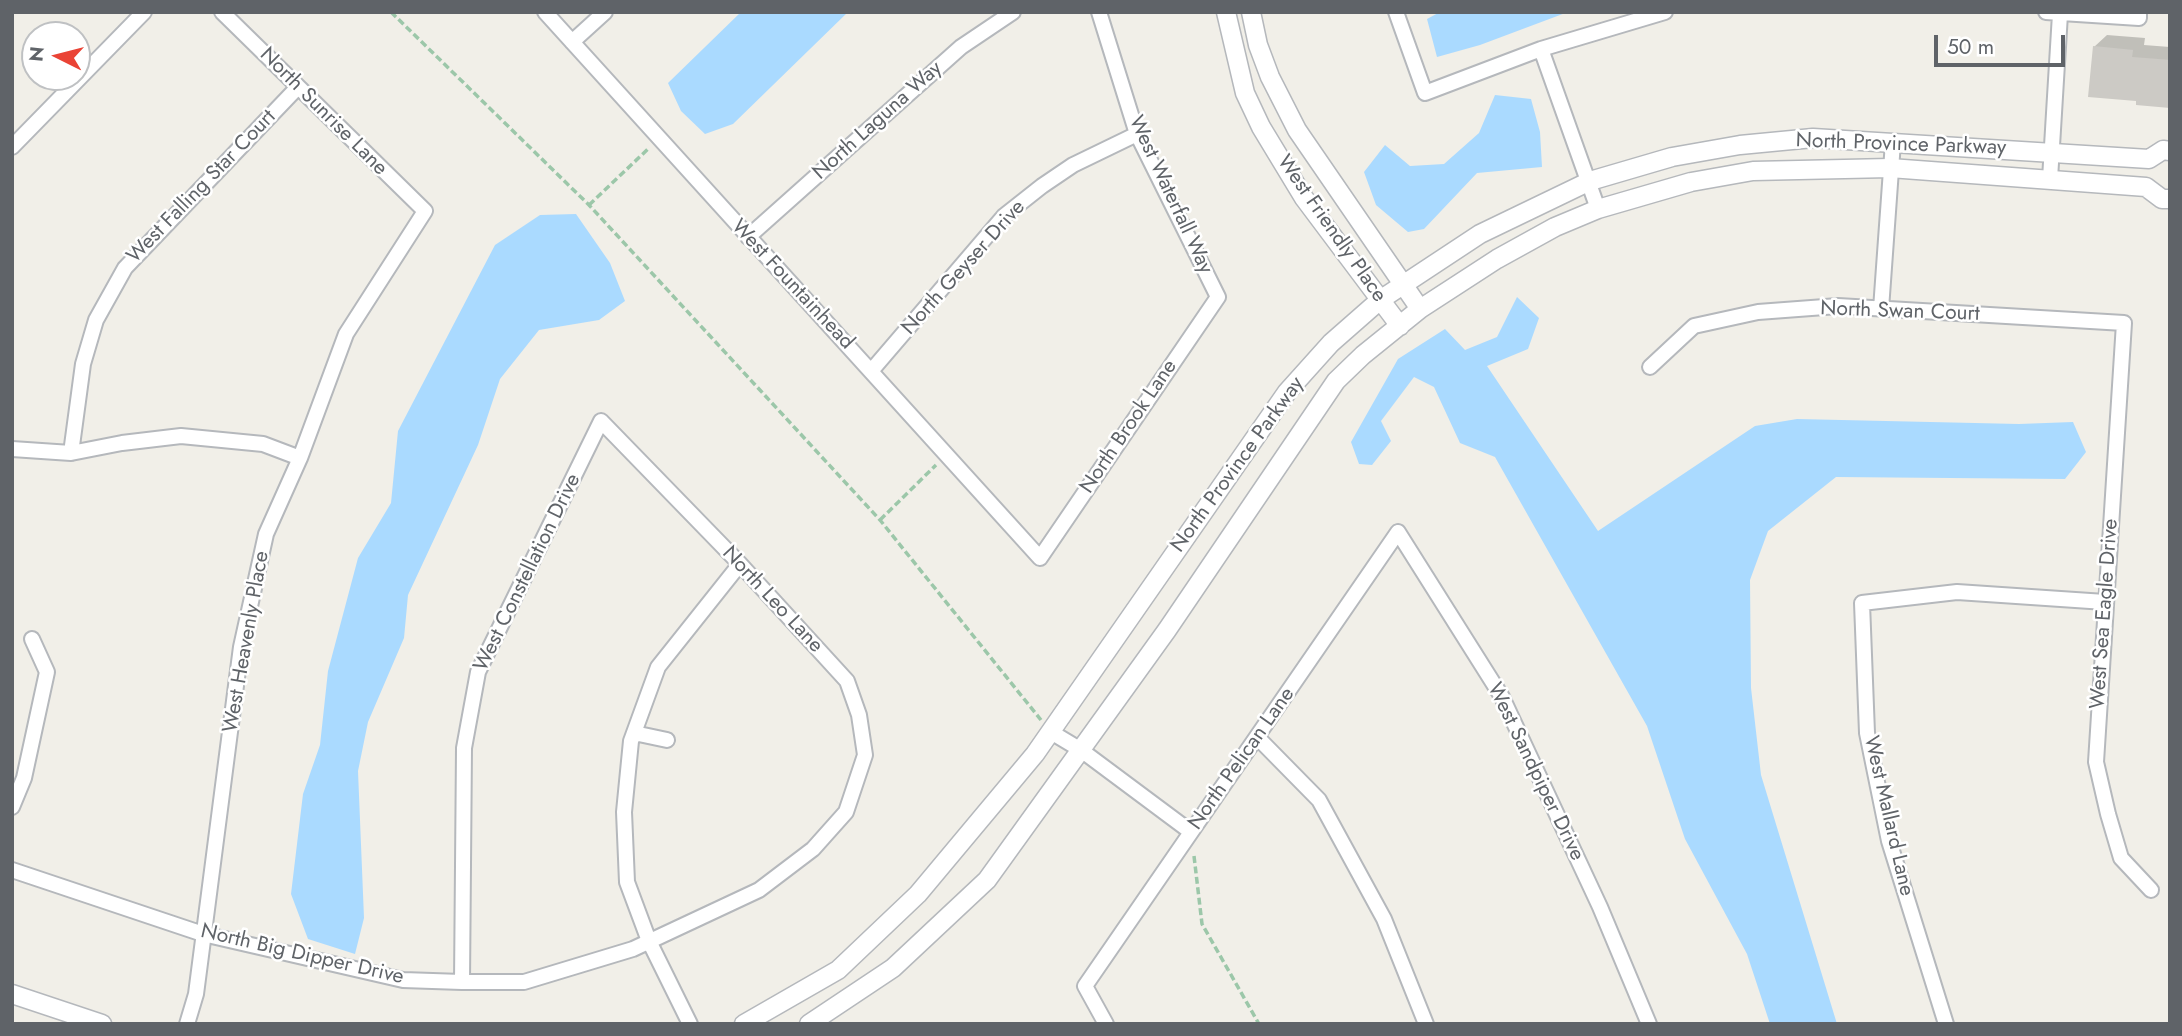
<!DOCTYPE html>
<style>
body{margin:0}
#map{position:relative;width:2182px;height:1036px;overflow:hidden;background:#f1efe8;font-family:Jost,sans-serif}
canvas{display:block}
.frame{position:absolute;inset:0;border:14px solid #5f6368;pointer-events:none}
.north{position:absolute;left:21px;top:21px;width:70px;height:70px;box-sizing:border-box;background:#fff;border:2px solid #bfc1c3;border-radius:50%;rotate:276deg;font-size:19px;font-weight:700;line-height:28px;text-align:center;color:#5f6368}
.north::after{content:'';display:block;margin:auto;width:24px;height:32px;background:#ea4335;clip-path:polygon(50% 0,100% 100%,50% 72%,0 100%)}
.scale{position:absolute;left:1934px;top:35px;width:131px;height:32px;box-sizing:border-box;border:4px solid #5f6368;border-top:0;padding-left:9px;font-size:21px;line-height:24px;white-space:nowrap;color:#5f6368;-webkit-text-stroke:5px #fff;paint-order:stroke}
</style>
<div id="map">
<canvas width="2182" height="1036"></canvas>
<div class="frame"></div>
<div class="north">N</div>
<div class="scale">50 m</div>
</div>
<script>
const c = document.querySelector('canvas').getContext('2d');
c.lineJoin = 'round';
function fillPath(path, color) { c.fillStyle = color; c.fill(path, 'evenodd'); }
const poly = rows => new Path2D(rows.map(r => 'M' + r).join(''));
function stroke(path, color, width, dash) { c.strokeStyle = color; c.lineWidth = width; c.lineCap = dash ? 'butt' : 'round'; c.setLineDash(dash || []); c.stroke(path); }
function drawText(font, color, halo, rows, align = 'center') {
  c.font = font + ' Jost,sans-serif'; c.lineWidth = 5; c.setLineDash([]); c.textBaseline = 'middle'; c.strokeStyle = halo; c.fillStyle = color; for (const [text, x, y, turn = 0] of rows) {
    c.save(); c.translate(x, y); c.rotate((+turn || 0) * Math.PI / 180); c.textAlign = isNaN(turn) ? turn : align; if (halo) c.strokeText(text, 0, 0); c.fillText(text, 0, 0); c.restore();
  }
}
const water = poly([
 [741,12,848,12,733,124,705,134,681,111,668,83],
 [1440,12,1568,12,1480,45,1437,57,1427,19],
 [1495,95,1531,99,1540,132,1542,167,1477,173,1424,229,1408,232,1376,205,1364,172,1385,145,1410,166,1444,164,1479,133],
 [576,214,610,263,625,301,599,320,539,330,500,379,478,445,408,595,404,638,368,722,358,771,364,918,355,954,308,939,291,894,303,794,320,745,328,671,358,558,391,503,398,431,495,245,540,215],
 [1517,297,1539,318,1528,349,1487,366,1598,531,1755,426,1797,419,2019,424,2073,422,2086,452,2065,479,1836,477,1768,531,1750,580,1751,688,1761,775,1837,1024,1770,1024,1747,954,1685,839,1647,726,1495,457,1460,443,1434,387,1414,377,1381,421,1391,441,1372,465,1359,464,1351,442,1398,359,1445,329,1465,350,1497,337]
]);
const shadow = poly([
 [2107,35,2145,38,2144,45,2170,47,2170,106,2138,100,2094,47]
]);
const building = poly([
 [2093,46,2133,50,2132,57,2170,60,2170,108,2136,105,2136,101,2088,97]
]);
const path = poly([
 [391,12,589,205,880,520,1041,720],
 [589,205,648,149],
 [880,520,936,465],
 [1194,856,1202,924,1259,1024]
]);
const minor = poly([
 [545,12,1040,558,1218,297,1137,134,1099,12],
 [1396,12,1425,93,1541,49,1665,12],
 [2046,12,2139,18,2139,12],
 [572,42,605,12],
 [1541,49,1598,209],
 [12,147,144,12],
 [2050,179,2060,14],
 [748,237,961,47,1013,12],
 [1881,309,1893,142],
 [1650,367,1694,326,1758,312,1838,306,2124,323,2096,762,2108,814,2121,858,2151,890],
 [872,370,1004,216,1042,186,1073,165,1137,134],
 [12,449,71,453,122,443,181,436,263,444,300,458],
 [71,453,83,364,96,320,125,268,298,87],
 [1051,732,1081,750,1191,832],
 [634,733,667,740],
 [1257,737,1319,800,1384,919,1426,1024],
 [12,807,24,778,47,672,32,639],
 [12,870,203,934,403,980,462,982,524,982,633,949,759,890,813,849,846,812,865,755,859,715,847,681,740,564,601,421,478,672,464,748,462,982],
 [187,1024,196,994,241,647,266,534,300,458,346,334,425,211,222,12],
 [690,1024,649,941,627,882,624,812,631,741,658,667,740,564],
 [1106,1024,1085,986,1398,532,1502,697,1600,907,1649,1024],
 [1946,1024,1889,841,1867,733,1862,603,1957,592,2105,602]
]);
const tertiary = poly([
 [1226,12,1245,93,1261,127,1304,198,1400,326],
 [1251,12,1258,45,1270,77,1297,130,1420,309],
 [12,994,102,1024],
 [744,1024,838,970,918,894,1035,754,1287,392,1331,343,1380,300,1480,234,1590,181,1672,157,1740,145,1813,138,2149,159,2163,150,2170,151],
 [809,1024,893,968,987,880,1167,630,1336,381,1363,355,1420,309,1497,259,1555,227,1598,209,1691,182,1753,171,1890,168,2146,187,2162,199,2170,199]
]);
const streetNames = [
 ["North Sunrise Lane",323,112,45],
 ["North Laguna Way",878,121,-42],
 ["North Province Parkway",1901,145,2],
 ["West Falling Star Court",202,187,-46],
 ["West Waterfall Way",1170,195,65],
 ["West Friendly Place",1331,229,55],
 ["North Geyser Drive",964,268,-48],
 ["West Fountainhead",792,285,47],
 ["North Swan Court",1900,312,2],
 ["North Brook Lane",1129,427,-56],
 ["North Province Parkway",1238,465,-54],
 ["West Constellation Drive",528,573,-64],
 ["North Leo Lane",772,600,47],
 ["West Sea Eagle Drive",2105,614,-86],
 ["West Heavenly Place",247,642,-80],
 ["North Pelican Lane",1242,759,-55],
 ["West Sandpiper Drive",1535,772,64],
 ["West Mallard Lane",1888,816,77],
 ["North Big Dipper Drive",302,955,13]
];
fillPath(water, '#aadaff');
fillPath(shadow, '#0003');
fillPath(building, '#cccac5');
stroke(minor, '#b5b8bc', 18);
stroke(tertiary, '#b5b8bc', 21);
stroke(path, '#9cc7a9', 3.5, [7, 3.5]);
stroke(minor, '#fff', 14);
stroke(tertiary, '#fff', 18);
drawText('21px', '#5f6368', '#fff', streetNames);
</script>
